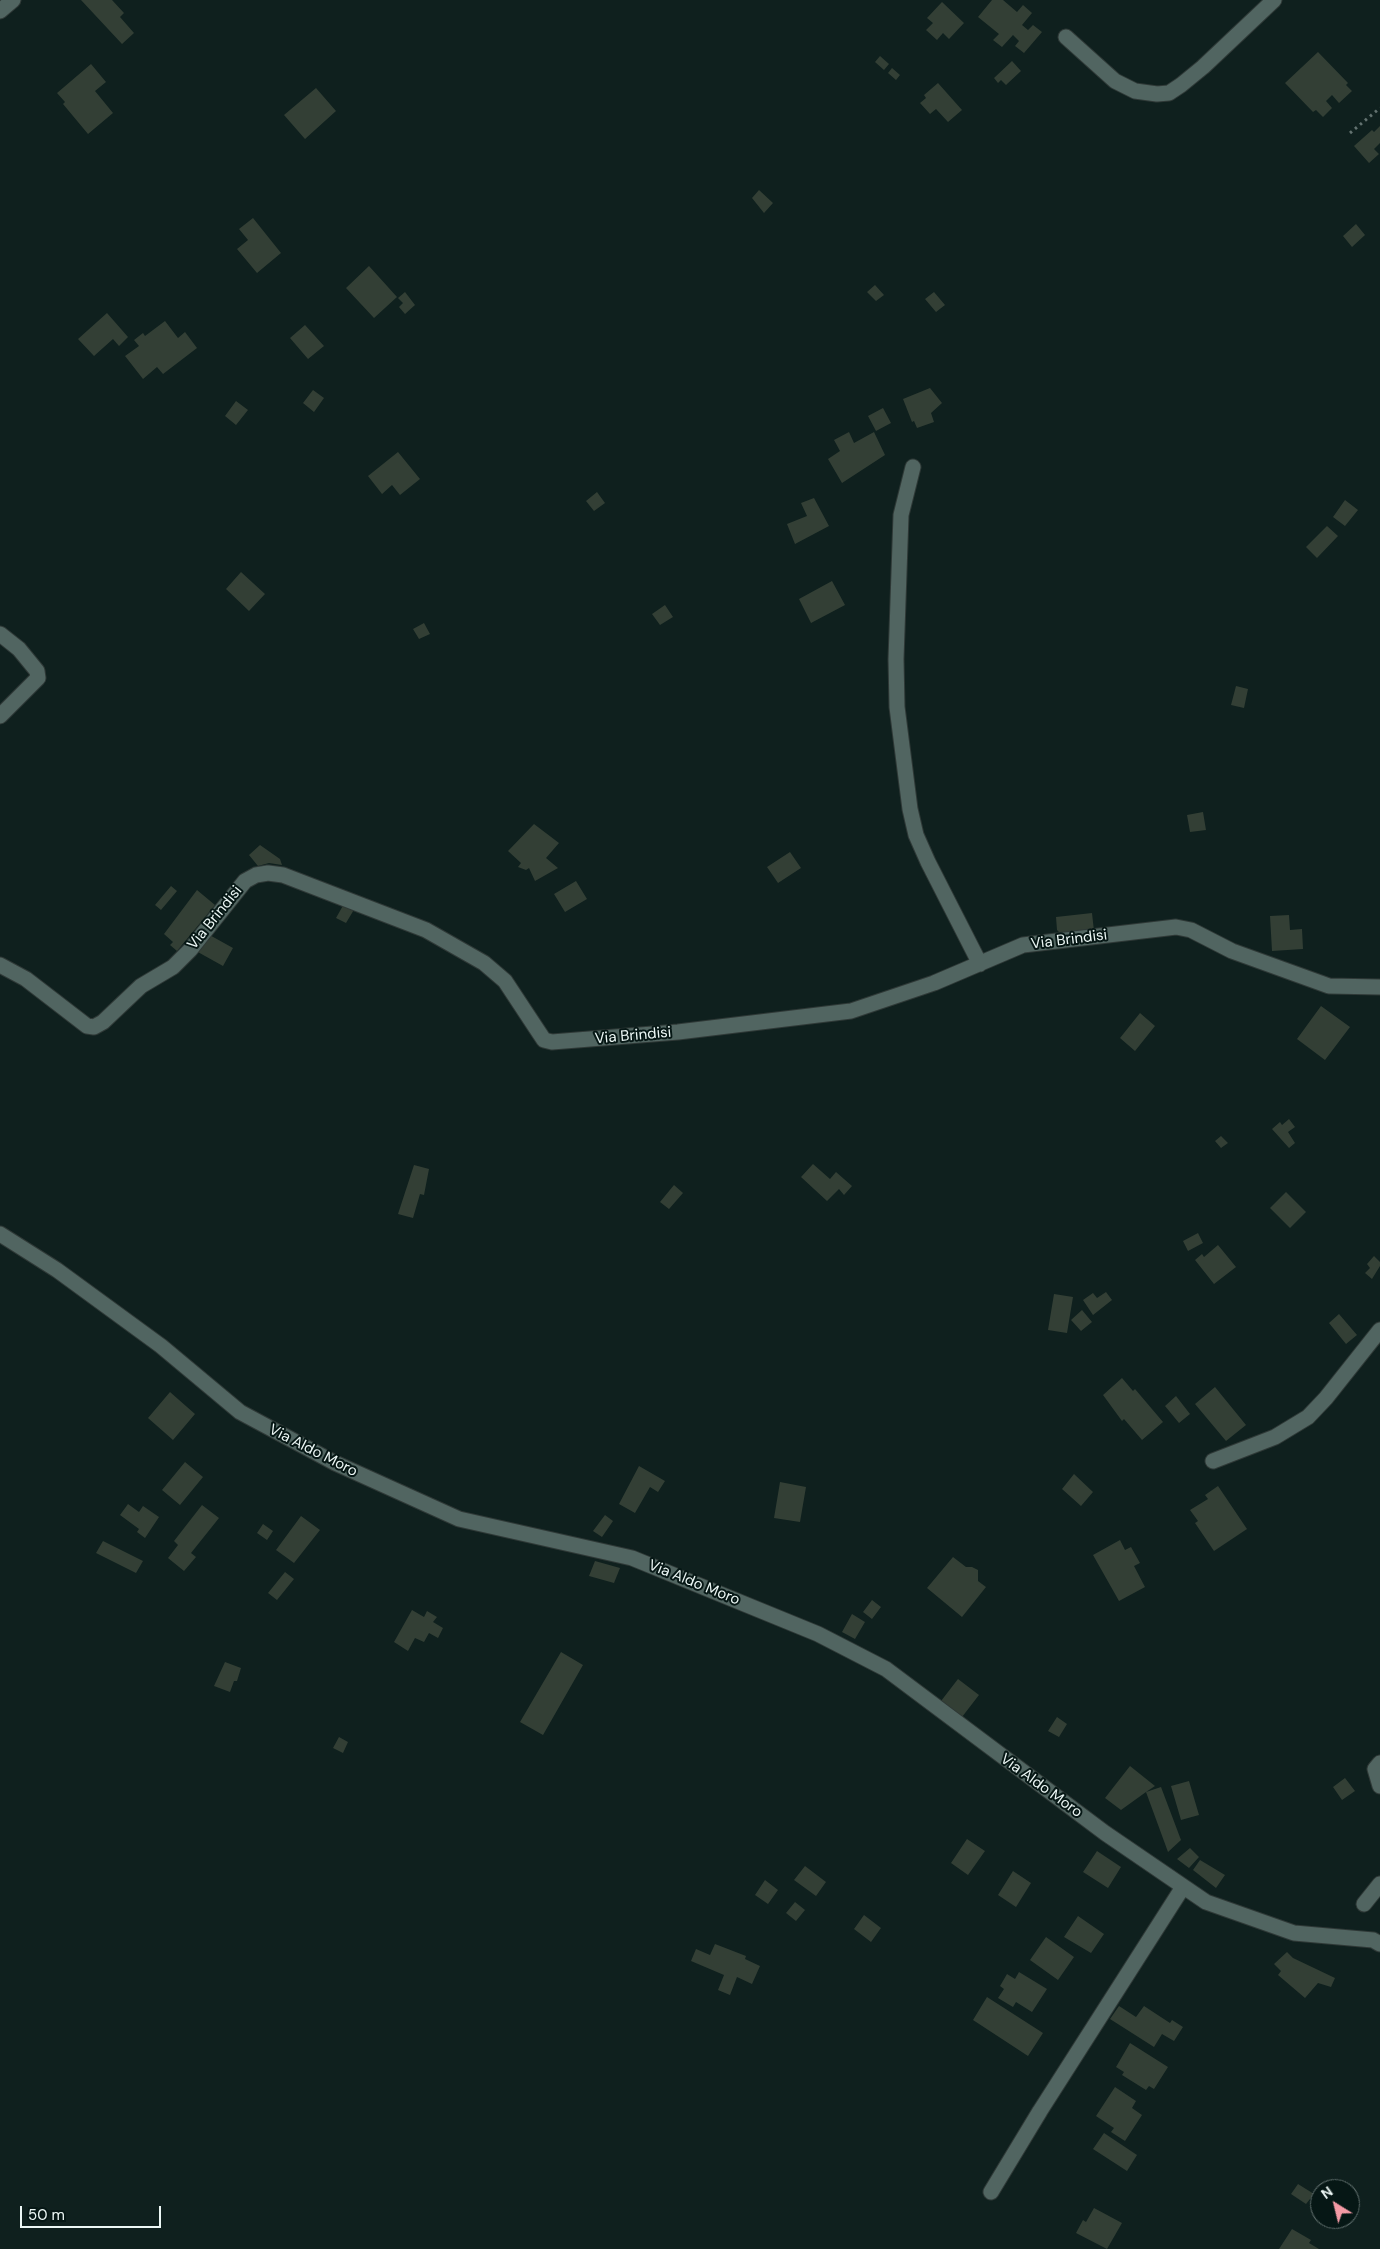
<!DOCTYPE html>
<style>
body{margin:0}
#map{position:relative;width:1380px;height:2249px;overflow:hidden;background:#0f201e;font-family:"DM Sans",sans-serif}
canvas{display:block}
.north{position:absolute;left:1310px;top:2179px;width:50px;height:50px;box-sizing:border-box;background:#061715;border:1px solid #62716f;border-radius:50%;rotate:324deg;font-size:14px;font-weight:700;line-height:20px;text-align:center;color:#ecf7f5}
.north::after{content:'';display:block;margin:auto;width:18px;height:22px;background:#f49aa5;clip-path:polygon(50% 0,100% 100%,50% 72%,0 100%)}
.scale{position:absolute;left:20px;top:2206px;width:141px;height:22px;box-sizing:border-box;border:2px solid #ecf7f5;border-top:0;padding-left:6px;font-size:15px;line-height:18px;white-space:nowrap;color:#ecf7f5;-webkit-text-stroke:4px #061715;paint-order:stroke}
</style>
<div id="map">
<canvas width="1380" height="2249"></canvas>
<div class="north">N</div>
<div class="scale">50 m</div>
</div>
<script>
const c = document.querySelector('canvas').getContext('2d');
c.lineJoin = 'round';
function fillPath(path, color) { c.fillStyle = color; c.fill(path, 'evenodd'); }
const poly = rows => new Path2D(rows.map(r => 'M' + r).join(''));
function stroke(path, color, width, dash) { c.strokeStyle = color; c.lineWidth = width; c.lineCap = dash ? 'butt' : 'round'; c.setLineDash(dash || []); c.stroke(path); }
function drawText(font, color, halo, rows, align = 'center') {
  c.font = font + ' "DM Sans",sans-serif'; c.lineWidth = 4; c.setLineDash([]); c.textBaseline = 'middle'; c.strokeStyle = halo; c.fillStyle = color; for (const [text, x, y, turn = 0] of rows) {
    c.save(); c.translate(x, y); c.rotate((+turn || 0) * Math.PI / 180); c.textAlign = isNaN(turn) ? turn : align; if (halo) c.strokeText(text, 0, 0); c.fillText(text, 0, 0); c.restore();
  }
}
const building = poly([
 [81,0,112,0,124,13,120,17,134,33,122,44],
 [992,0,1003,0,1017,12,1023,5,1032,13,1022,25,1028,30,1033,25,1042,32,1024,53,1015,46,1019,41,1013,35,1002,47,993,40,999,34,978,17],
 [942,2,964,23,949,39,943,33,937,40,926,30,933,23,927,18],
 [1318,52,1348,83,1346,85,1352,91,1339,103,1332,95,1326,101,1332,108,1323,117,1316,110,1313,112,1285,83],
 [880,56,889,64,884,70,875,62],
 [1012,61,1021,71,1006,85,1001,80,998,83,994,78],
 [91,64,106,82,95,91,113,113,88,134,63,104,65,102,57,93],
 [892,68,900,75,896,80,888,73],
 [938,83,962,110,948,122,936,109,930,114,920,103,926,98,924,95],
 [316,88,336,111,305,139,284,115],
 [1380,126,1380,143,1374,149,1379,154,1369,163,1354,146,1372,130,1374,132],
 [759,190,773,203,764,213,752,198],
 [253,218,281,253,257,273,237,249,248,240,239,229],
 [1356,224,1365,235,1352,247,1343,236],
 [369,266,397,297,374,318,346,288],
 [875,285,884,295,876,301,867,292],
 [405,292,415,305,405,314,399,307,403,303,398,298],
 [934,292,945,305,936,312,925,299],
 [107,313,128,337,119,346,113,339,94,356,78,339],
 [165,321,178,338,185,332,197,348,163,374,157,367,143,379,125,356,139,346,134,340,143,333,145,336],
 [305,325,324,346,308,359,290,338],
 [930,388,942,403,931,413,934,422,917,428,914,421,912,422,903,399],
 [313,390,324,398,314,412,303,403],
 [236,401,248,410,236,425,225,416],
 [883,408,891,423,876,431,868,416],
 [849,432,854,443,874,432,885,455,842,483,828,459,840,451,834,440],
 [398,452,420,479,400,495,392,485,382,494,368,476],
 [597,492,605,503,594,511,586,501],
 [814,498,829,526,795,544,787,524,807,516,801,503],
 [1345,500,1358,510,1345,526,1333,517],
 [1327,526,1338,536,1317,558,1306,547],
 [241,572,265,594,249,611,226,589],
 [832,581,845,605,811,623,799,599],
 [665,605,673,617,660,625,652,614],
 [424,623,430,634,419,639,413,629],
 [1236,686,1248,689,1244,708,1231,705],
 [1203,812,1206,830,1190,832,1187,815],
 [534,824,559,843,546,858,558,868,535,881,529,868,526,870,518,867,521,863,508,851],
 [260,845,280,859,282,865,269,863,258,866,249,855],
 [790,852,801,868,778,883,767,867],
 [576,881,587,899,565,912,554,894],
 [171,886,177,891,161,910,155,905],
 [197,890,215,905,177,951,170,945,173,942,164,934],
 [345,902,355,908,346,923,336,918],
 [1092,913,1094,931,1062,935,1057,930,1056,917],
 [1289,915,1290,930,1302,929,1303,949,1272,951,1270,916],
 [206,933,233,948,223,966,196,951],
 [1321,1006,1350,1027,1325,1060,1297,1039],
 [1140,1013,1155,1026,1135,1051,1120,1038],
 [1289,1119,1295,1127,1288,1132,1295,1143,1289,1148,1272,1129,1280,1122,1282,1125],
 [1221,1136,1228,1143,1221,1148,1215,1141],
 [813,1164,830,1179,836,1172,852,1186,844,1195,839,1189,827,1201,801,1177],
 [414,1165,429,1169,424,1195,420,1194,413,1218,398,1214],
 [674,1185,683,1193,669,1209,660,1202],
 [1286,1192,1306,1212,1290,1228,1270,1208],
 [1198,1233,1203,1243,1188,1251,1183,1241],
 [1218,1245,1236,1267,1214,1284,1195,1260,1202,1254,1204,1257],
 [1374,1256,1380,1262,1380,1266,1372,1279,1365,1273,1370,1268,1367,1264],
 [1106,1292,1112,1300,1093,1315,1083,1300,1093,1293,1097,1298],
 [1054,1294,1073,1297,1067,1333,1048,1330],
 [1082,1310,1092,1322,1081,1331,1071,1320],
 [1339,1314,1357,1335,1346,1344,1329,1323],
 [1122,1378,1133,1391,1135,1389,1163,1422,1142,1440,1124,1419,1122,1421,1103,1395],
 [1215,1387,1246,1425,1226,1441,1195,1404],
 [170,1392,195,1414,173,1440,148,1418],
 [1176,1396,1190,1414,1179,1423,1165,1406],
 [185,1462,203,1477,180,1505,162,1490],
 [639,1466,665,1481,658,1492,650,1487,635,1513,619,1504],
 [1074,1474,1093,1492,1081,1506,1062,1489],
 [780,1482,806,1487,800,1522,774,1518],
 [1218,1486,1247,1529,1214,1551,1195,1523,1198,1521,1190,1510,1208,1499,1205,1495],
 [128,1504,139,1512,143,1506,159,1517,145,1538,137,1532,139,1529,120,1515],
 [202,1505,219,1518,191,1553,196,1557,184,1571,168,1558,178,1545,174,1541],
 [605,1515,613,1521,602,1537,593,1531],
 [301,1516,320,1530,294,1563,276,1550],
 [263,1524,273,1531,267,1540,257,1533],
 [1120,1540,1125,1550,1131,1547,1140,1563,1134,1566,1145,1587,1119,1601,1093,1555],
 [103,1541,143,1561,136,1573,96,1553],
 [953,1557,966,1567,972,1567,978,1570,978,1581,986,1587,962,1617,927,1588],
 [595,1561,620,1568,614,1583,589,1576],
 [285,1572,294,1579,277,1600,268,1593],
 [872,1600,881,1607,872,1619,863,1612],
 [412,1610,424,1617,427,1611,437,1617,433,1622,443,1628,438,1638,429,1633,424,1642,415,1638,408,1651,394,1642],
 [852,1614,865,1622,855,1639,842,1632],
 [561,1652,583,1665,543,1735,520,1722],
 [225,1662,241,1668,237,1681,234,1681,230,1692,214,1686],
 [958,1679,979,1695,962,1717,941,1701],
 [1057,1717,1067,1724,1059,1737,1048,1731],
 [339,1737,348,1742,343,1753,333,1748],
 [1130,1766,1155,1786,1146,1792,1161,1787,1181,1840,1168,1852,1146,1792,1121,1810,1105,1798],
 [1345,1778,1355,1791,1342,1800,1333,1787],
 [1189,1781,1199,1815,1181,1820,1171,1786],
 [967,1839,985,1851,968,1875,951,1863],
 [1190,1848,1199,1857,1189,1868,1177,1859],
 [1097,1851,1121,1867,1108,1888,1083,1872],
 [1200,1860,1225,1875,1216,1888,1193,1870],
 [805,1866,826,1882,816,1896,794,1880],
 [1013,1871,1031,1883,1016,1907,998,1895],
 [765,1880,778,1890,768,1904,755,1895],
 [795,1902,805,1910,796,1921,786,1913],
 [864,1915,881,1928,871,1942,854,1929],
 [1078,1916,1104,1934,1091,1953,1064,1937],
 [1046,1937,1074,1957,1058,1980,1030,1960],
 [715,1944,746,1956,745,1959,760,1966,752,1984,737,1977,730,1995,718,1990,724,1975,691,1961,696,1949,710,1955],
 [1287,1952,1293,1958,1335,1978,1331,1987,1318,1983,1305,1998,1278,1975,1281,1971,1274,1964],
 [1019,1972,1047,1989,1032,2012,1016,2002,1013,2007,998,1998,1004,1989,1000,1986,1007,1974,1015,1979],
 [987,1997,1043,2033,1028,2056,973,2020],
 [1119,2006,1136,2017,1144,2006,1170,2023,1172,2020,1183,2027,1174,2041,1162,2034,1154,2047,1110,2019],
 [1130,2043,1168,2067,1154,2089,1149,2086,1146,2090,1122,2075,1124,2072,1116,2067],
 [1115,2087,1136,2101,1132,2108,1142,2115,1125,2141,1111,2132,1114,2128,1096,2116],
 [1104,2133,1137,2155,1127,2171,1093,2149],
 [1298,2184,1314,2194,1306,2204,1291,2194],
 [1094,2208,1122,2223,1107,2249,1076,2233,1083,2220,1086,2222],
 [1292,2229,1311,2240,1309,2243,1319,2249,1279,2249]
]);
const path = poly([
 [1350,133,1380,108]
]);
const street = poly([
 [0,11,13,0],
 [1066,37,1115,81,1135,91,1157,94,1169,93,1181,85,1203,67,1274,0],
 [913,467,901,515,896,659,897,707,910,809,916,835,928,862,980,964],
 [0,634,19,649,37,671,38,678,0,716],
 [0,965,26,979,87,1026,94,1027,103,1022,141,986,173,967,190,950,245,881,256,875,268,873,283,875,426,930,484,963,505,981,538,1031,544,1040,552,1042,678,1032,851,1011,934,983,1023,945,1176,927,1191,930,1232,951,1329,986,1380,987],
 [0,1234,57,1270,161,1346,240,1412,335,1463,459,1519,632,1558,818,1634,886,1669,1105,1833,1206,1902,1294,1933,1373,1940,1380,1944],
 [1213,1461,1275,1437,1308,1417,1326,1398,1380,1330],
 [1380,1763,1375,1769,1380,1786],
 [1364,1904,1380,1884],
 [991,2192,1040,2111,1183,1887]
]);
const streetNames = [
 ["Via Brindisi",215,918,-51],
 ["Via Brindisi",1069,940,-7],
 ["Via Brindisi",633,1036,-5],
 ["Via Aldo Moro",313,1451,27],
 ["Via Aldo Moro",694,1583,22],
 ["Via Aldo Moro",1041,1786,36]
];
fillPath(building, '#333f35');
stroke(street, '#2f3937', 17);
stroke(path, '#637270', 3, [2.5, 4]);
stroke(street, '#516561', 15);
drawText('15px', '#ecf7f5', '#061715', streetNames);
</script>
